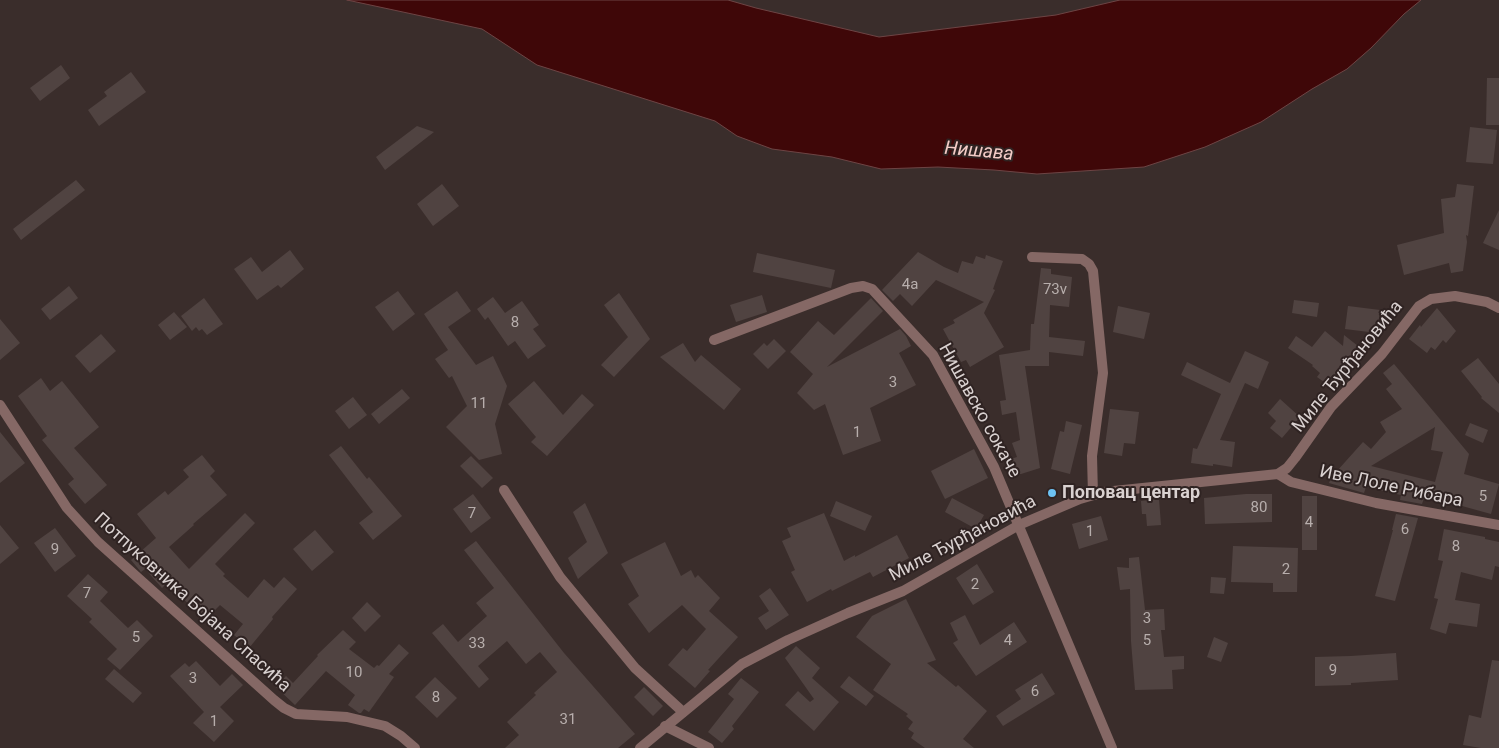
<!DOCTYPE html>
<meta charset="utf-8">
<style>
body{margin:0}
canvas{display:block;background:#3a2d2b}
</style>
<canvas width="1499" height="748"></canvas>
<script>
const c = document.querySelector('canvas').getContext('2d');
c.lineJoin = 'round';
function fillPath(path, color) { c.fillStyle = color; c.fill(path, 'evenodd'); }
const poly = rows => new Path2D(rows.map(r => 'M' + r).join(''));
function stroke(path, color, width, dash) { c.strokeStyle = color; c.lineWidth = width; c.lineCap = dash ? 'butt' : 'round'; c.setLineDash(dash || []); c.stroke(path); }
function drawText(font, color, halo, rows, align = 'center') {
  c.font = font + ' Roboto,sans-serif'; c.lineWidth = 4; c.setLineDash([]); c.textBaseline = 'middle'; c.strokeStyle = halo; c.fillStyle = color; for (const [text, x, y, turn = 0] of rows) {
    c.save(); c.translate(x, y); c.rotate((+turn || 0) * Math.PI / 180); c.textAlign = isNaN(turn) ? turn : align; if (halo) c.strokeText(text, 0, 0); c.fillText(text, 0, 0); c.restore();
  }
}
const water = poly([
 [347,0,728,0,756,8,879,37,1056,15,1120,0,1421,0,1404,14,1371,48,1347,69,1312,89,1261,122,1205,147,1144,167,1037,174,994,170,938,167,881,169,832,157,772,149,737,136,715,121,537,65,482,29,347,0]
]);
const building = poly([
 [61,65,70,78,40,101,30,88],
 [131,72,146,92,99,126,88,110,107,96,104,92],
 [1487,78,1499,78,1499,125,1486,125],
 [417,126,434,132,385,170,376,157],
 [1470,127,1497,130,1493,164,1466,162],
 [76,180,85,190,21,240,13,229],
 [442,184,459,206,433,226,417,204],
 [1457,184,1474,186,1468,236,1466,235,1467,242,1463,271,1451,273,1449,263,1404,275,1397,245,1444,233,1441,199,1455,197],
 [1499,210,1499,250,1483,243],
 [290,250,304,269,281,288,278,285,257,300,234,269,251,257,262,272],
 [918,252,944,267,958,273,962,261,973,264,976,256,985,259,986,255,1003,261,993,289,995,290,984,313,1004,347,970,367,966,360,961,362,943,329,955,323,953,320,984,302,936,280,912,306,900,294,893,301,882,290],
 [757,253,835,270,831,288,753,272],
 [1041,268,1051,269,1051,274,1072,277,1069,307,1050,305,1049,337,1085,341,1083,356,1049,352,1049,366,1025,366,1040,468,1021,474,1015,474,1011,459,1017,457,1012,443,1020,440,1016,412,1002,415,1000,401,1006,400,999,355,1030,350,1031,324,1034,324],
 [69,286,78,298,50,320,41,309],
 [398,291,415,314,393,331,375,307],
 [457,291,471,311,448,327,476,365,493,356,507,386,495,424,502,454,479,460,446,427,467,406,452,376,449,378,435,359,448,350,424,314],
 [619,293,650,339,614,377,601,365,628,337,604,305],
 [762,295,767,312,736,322,730,305],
 [493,297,505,313,522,301,539,325,533,329,546,346,528,359,515,341,508,346,488,317,485,320,477,309],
 [204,298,223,324,207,335,202,329,199,331,196,327,192,331,181,316],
 [871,298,883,311,827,367,900,329,906,336,911,346,899,353,916,385,870,408,881,441,843,455,825,404,814,410,797,393,813,374,790,352,818,321,834,335],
 [1294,300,1319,303,1317,317,1292,313],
 [1118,306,1150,313,1144,339,1113,332],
 [1348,306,1380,310,1377,333,1345,329],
 [1437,308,1456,331,1446,343,1443,340,1435,350,1431,347,1427,353,1409,339,1420,325,1421,327],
 [174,312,187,327,170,340,158,325],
 [0,319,20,343,0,360],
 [1325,331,1343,346,1344,335,1363,350,1331,387,1317,377,1320,373,1312,366,1313,365,1288,348,1296,336,1312,347],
 [101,334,116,351,90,373,75,356],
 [774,339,786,351,768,369,753,354,764,343,767,346],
 [683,343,695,362,701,355,741,389,724,410,660,357],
 [1245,351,1269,362,1258,389,1245,383,1220,440,1235,442,1232,467,1213,464,1213,466,1191,463,1193,448,1197,449,1221,394,1181,375,1187,362,1230,383],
 [1478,358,1499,384,1499,413,1481,398,1482,397,1461,371],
 [1394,364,1469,454,1464,474,1499,484,1491,514,1444,501,1444,503,1424,498,1422,504,1400,500,1401,495,1366,487,1364,493,1329,483,1334,469,1337,471,1363,442,1371,449,1386,432,1380,422,1402,409,1386,389,1392,384,1383,373],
 [1435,427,1431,450,1443,452,1435,482,1371,466],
 [41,378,50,391,62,381,99,427,74,448,107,485,85,504,68,484,74,479,42,440,47,436,18,396],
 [534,381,563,415,582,394,594,405,547,456,531,442,536,437,508,404],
 [402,389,410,398,379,424,371,414],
 [353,397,367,415,349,429,335,411],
 [1280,399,1300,417,1282,438,1270,428,1276,421,1268,413],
 [1110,409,1139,412,1135,444,1124,443,1122,456,1104,453],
 [1066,421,1082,425,1070,474,1051,469,1060,431,1064,432],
 [1470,423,1488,430,1483,443,1465,435],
 [0,432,25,463,0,483],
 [341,446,367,479,369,477,402,516,373,540,359,523,373,512,329,455],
 [974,449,988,478,945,499,931,471],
 [202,455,215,471,210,476,227,495,193,524,194,525,169,547,189,569,245,513,255,523,215,564,225,574,223,576,248,598,264,579,274,588,284,577,297,589,272,617,273,619,249,648,234,635,243,624,220,605,205,620,167,583,162,588,145,569,141,572,131,560,156,538,137,514,165,491,168,495,189,477,183,470],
 [471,456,493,478,482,488,460,466],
 [473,494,491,518,471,533,453,509],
 [1246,494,1272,494,1272,522,1205,524,1204,498],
 [1302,496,1317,496,1317,550,1302,550],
 [952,498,984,515,976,529,945,512],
 [1159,499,1161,525,1147,526,1146,514,1142,514,1141,501],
 [836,501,872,516,865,531,830,516],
 [585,503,608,553,578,579,568,558,587,542,573,512],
 [824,513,844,561,855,555,855,557,897,535,909,558,873,577,870,572,832,591,831,589,807,602,791,572,795,570,782,541,791,537,787,528],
 [1396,514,1418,518,1395,601,1375,596,1393,530,1392,530],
 [1101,516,1108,540,1079,549,1072,524],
 [0,525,19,548,0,564],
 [55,528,76,556,55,572,34,543],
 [1444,529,1485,537,1485,539,1499,542,1499,567,1495,566,1492,580,1461,572,1455,600,1480,604,1477,627,1449,623,1446,634,1430,629,1438,599,1434,598,1443,561,1438,560],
 [315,530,334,552,312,571,293,549],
 [476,541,564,653,635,734,618,748,505,748,519,735,507,722,536,695,534,693,557,672,540,652,526,664,507,641,478,666,489,679,479,688,432,633,443,624,458,642,487,616,476,603,494,588,464,550],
 [665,542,681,576,691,570,695,578,698,575,720,598,709,611,738,637,708,670,710,671,695,688,668,665,683,648,687,651,706,629,682,605,649,633,628,604,639,596,621,564],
 [1233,546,1298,548,1297,592,1273,592,1273,583,1231,582],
 [1139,557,1145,610,1164,609,1165,630,1161,630,1164,657,1184,656,1184,669,1172,670,1173,689,1135,690,1131,641,1130,589,1120,590,1117,567,1129,568,1129,558],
 [977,564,994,592,973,605,956,578],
 [88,574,108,592,100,601,128,628,137,620,153,636,120,670,107,659,117,649,89,622,92,619,67,596],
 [1211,577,1226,578,1224,594,1210,593],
 [770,588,789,615,766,630,758,618,769,611,759,596],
 [906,599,936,660,927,663,956,687,958,685,987,711,963,739,974,748,925,748,911,738,914,733,908,729,913,722,906,716,908,714,873,690,891,664,856,637,872,616],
 [367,602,381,616,365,632,352,618],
 [965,615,980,645,1014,622,1027,642,976,676,953,643,958,640,950,623],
 [343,630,356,642,349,649,374,668,377,665,379,666,399,644,409,653,389,674,394,677,369,712,364,709,361,713,359,713,348,705,355,695,326,671,295,705,276,687,286,676,293,683,318,656,317,655],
 [1214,637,1228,643,1221,662,1207,657],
 [796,646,820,668,812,678,839,702,814,731,785,705,798,691,810,702,814,699,785,658],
 [1396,653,1398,680,1351,683,1351,685,1315,686,1315,657,1351,656],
 [1492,660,1499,661,1499,748,1481,748,1463,745,1469,715,1481,718],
 [196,661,220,686,232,674,243,685,220,707,234,721,214,742,193,723,204,712,170,676,185,663,189,667],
 [114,669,142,693,133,703,105,679],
 [1042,673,1055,694,1003,726,996,716,1021,699,1015,690],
 [849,676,874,696,866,706,840,687],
 [435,677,457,698,437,718,415,697],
 [741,678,759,692,732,726,734,729,722,743,708,732,734,699,728,694],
 [644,687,663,706,653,716,634,697]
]);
const minor = poly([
 [1032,257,1082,259,1089,264,1093,271,1103,373,1092,456,1093,495],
 [714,340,851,288,863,286,872,289,933,355,994,467,1112,748],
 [0,405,67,508,98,542,274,700,284,708,296,714,347,717,385,726,401,736,415,748],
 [1278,474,1291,482,1376,503,1499,525],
 [504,490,560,577,635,668,683,712],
 [665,726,709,748]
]);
const tertiary = poly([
 [640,748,742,664,788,640,848,613,903,591,1019,525,1080,499,1104,492,1278,474,1287,468,1295,458,1331,407,1382,354,1419,306,1431,299,1455,296,1487,302,1499,308]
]);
const markers = [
 [1052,493,5,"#6dc2f3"]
];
const numberNames = [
 ["4a",910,285],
 ["73v",1055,290],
 ["8",515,323],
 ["3",893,383],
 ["11",479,404],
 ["1",857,433],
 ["5",1483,497],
 ["80",1259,508],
 ["7",472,514],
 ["4",1309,523],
 ["6",1405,530],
 ["1",1090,532],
 ["8",1456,547],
 ["9",55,550],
 ["2",1286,570],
 ["2",975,585],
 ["7",87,594],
 ["3",1147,619],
 ["5",136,638],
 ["4",1008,641],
 ["5",1147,641],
 ["33",477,644],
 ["9",1333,671],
 ["10",354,673],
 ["3",193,679],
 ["6",1035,692],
 ["8",436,698],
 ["31",568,720],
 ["1",214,722]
];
const streetNames = [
 ["Миле Ђурђановића",1348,367,-51],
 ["Нишавско сокаче",979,411,61],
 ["Иве Лоле Рибара",1391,487,12],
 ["Миле Ђурђановића",963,539,-28],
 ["Потпуковника Бојана Спасића",192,603,42]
];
const poiNames = [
 ["Поповац центар",1062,493]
];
const waterNames = [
 ["Нишава",979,152,5]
];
fillPath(water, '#3f0708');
stroke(water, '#6d4444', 1);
fillPath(building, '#504341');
stroke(minor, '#856865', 10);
stroke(tertiary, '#856865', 10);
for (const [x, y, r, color] of markers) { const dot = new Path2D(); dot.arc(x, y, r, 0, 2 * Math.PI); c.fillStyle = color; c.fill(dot); stroke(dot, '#2f2322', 2); }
drawText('15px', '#b7aeac', null, numberNames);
drawText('18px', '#d9d1d0', '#2f2322', streetNames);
drawText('bold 18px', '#d9d1d0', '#2f2322', poiNames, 'left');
drawText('italic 19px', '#f4ccc7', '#2f2322', waterNames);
</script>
